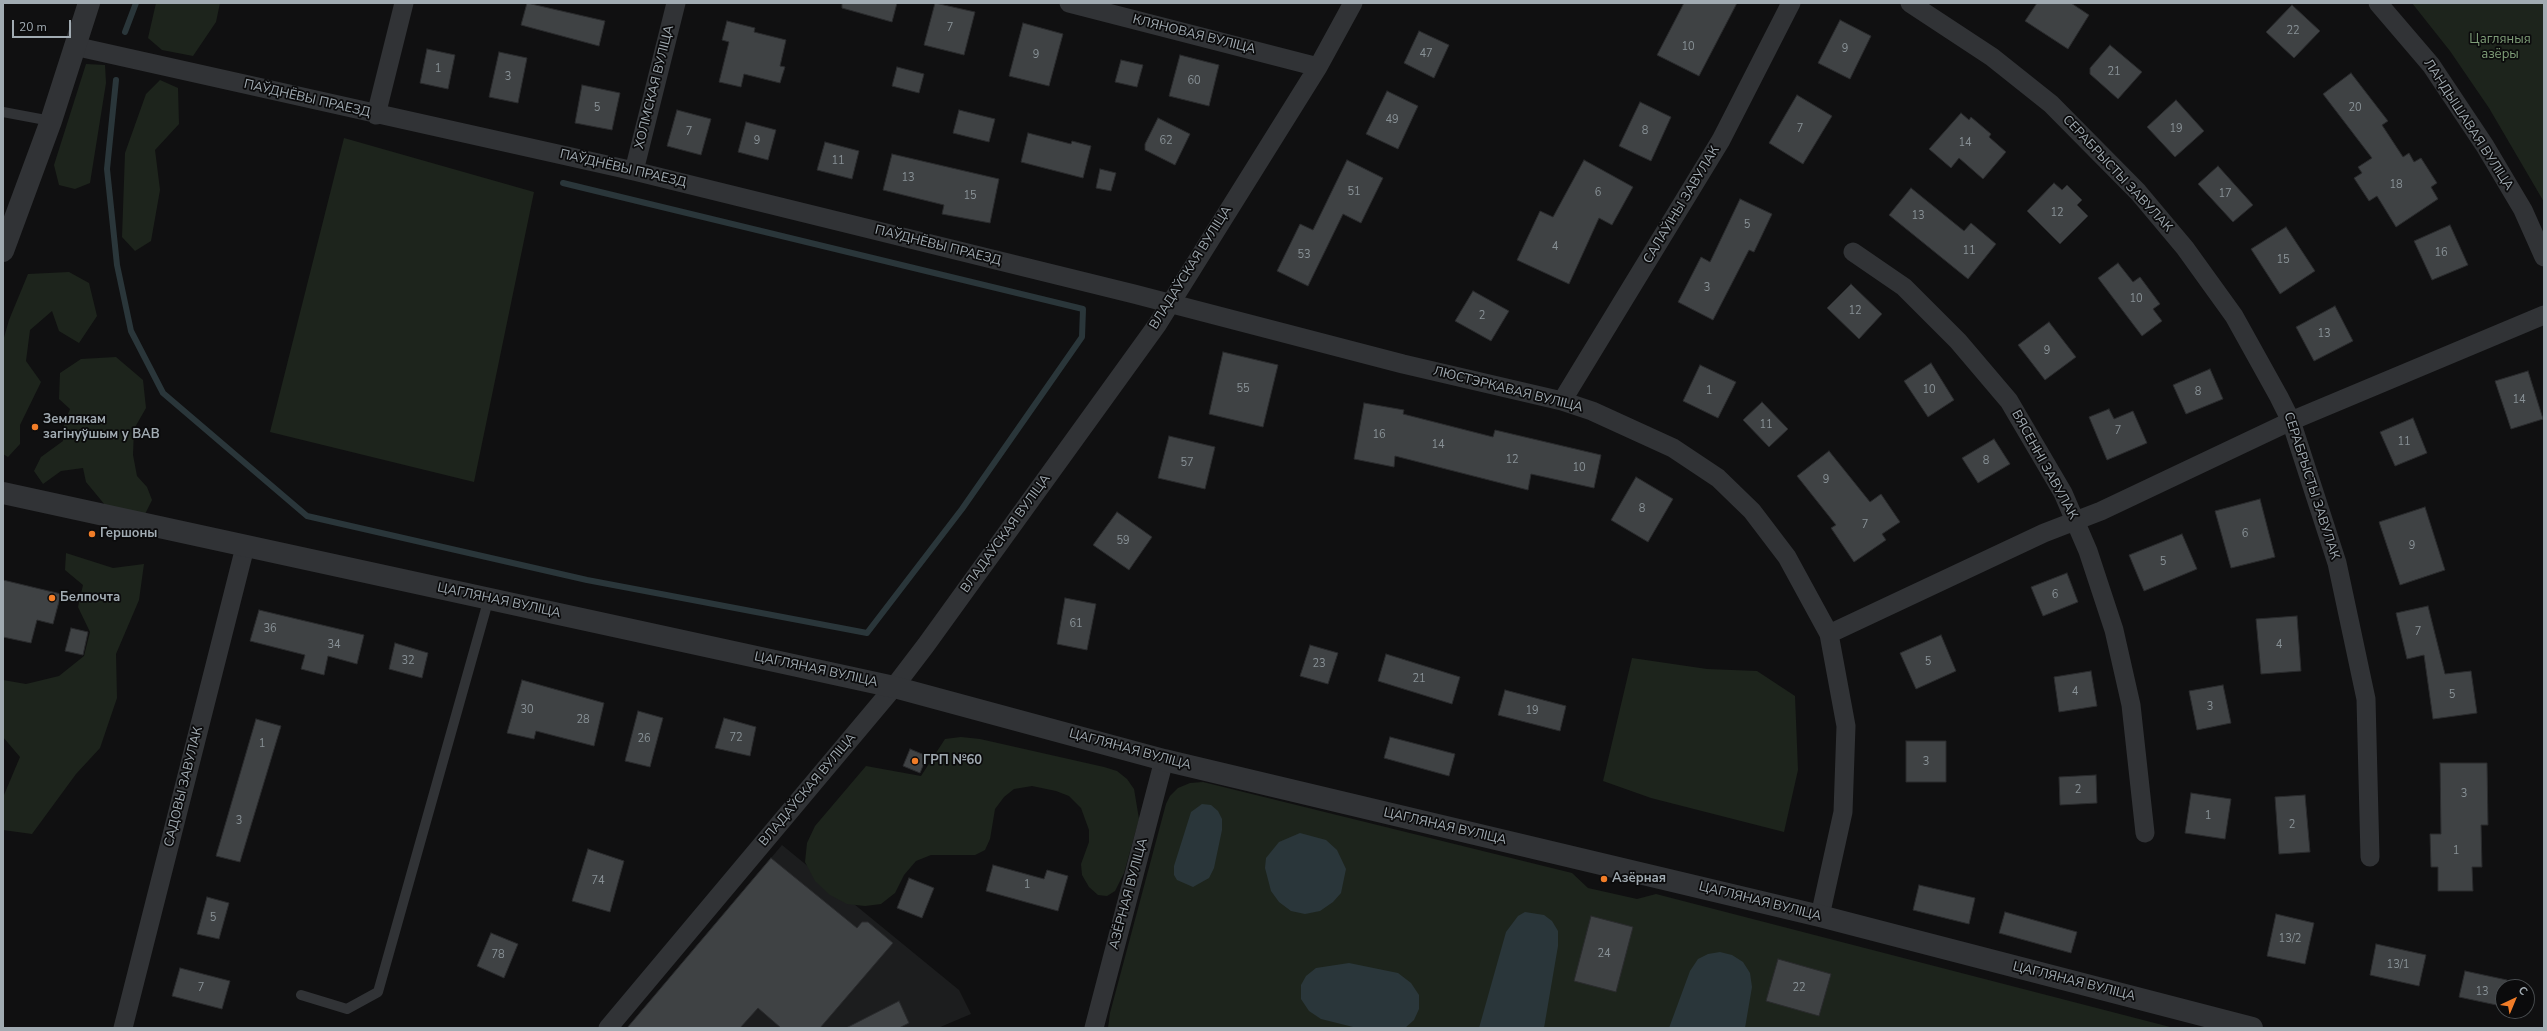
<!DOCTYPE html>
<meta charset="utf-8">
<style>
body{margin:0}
#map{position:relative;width:2547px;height:1031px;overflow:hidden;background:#101011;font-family:"Nunito Sans",sans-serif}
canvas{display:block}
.frame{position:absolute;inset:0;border:4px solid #a1abb2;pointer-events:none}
.north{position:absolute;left:2495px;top:979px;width:40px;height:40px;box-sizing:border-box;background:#0b0b0c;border:1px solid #474b4e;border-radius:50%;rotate:44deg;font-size:11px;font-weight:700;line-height:16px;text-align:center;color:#a1abb2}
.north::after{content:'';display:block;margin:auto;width:14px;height:18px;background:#f17d28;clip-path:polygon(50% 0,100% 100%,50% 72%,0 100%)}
.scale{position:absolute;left:12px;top:20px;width:59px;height:18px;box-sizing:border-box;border:2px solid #a1abb2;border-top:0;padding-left:5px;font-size:12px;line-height:14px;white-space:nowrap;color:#a1abb2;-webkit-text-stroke:3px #0b0b0c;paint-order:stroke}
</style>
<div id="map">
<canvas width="2547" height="1031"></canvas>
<div class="frame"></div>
<div class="north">С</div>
<div class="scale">20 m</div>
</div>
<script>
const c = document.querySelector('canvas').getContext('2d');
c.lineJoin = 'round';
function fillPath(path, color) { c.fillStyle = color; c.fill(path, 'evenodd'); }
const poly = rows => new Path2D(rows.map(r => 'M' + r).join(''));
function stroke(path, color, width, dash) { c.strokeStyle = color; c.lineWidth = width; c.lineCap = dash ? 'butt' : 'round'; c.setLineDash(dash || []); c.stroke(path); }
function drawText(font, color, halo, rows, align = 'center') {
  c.font = font + ' "Nunito Sans",sans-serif'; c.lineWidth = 3.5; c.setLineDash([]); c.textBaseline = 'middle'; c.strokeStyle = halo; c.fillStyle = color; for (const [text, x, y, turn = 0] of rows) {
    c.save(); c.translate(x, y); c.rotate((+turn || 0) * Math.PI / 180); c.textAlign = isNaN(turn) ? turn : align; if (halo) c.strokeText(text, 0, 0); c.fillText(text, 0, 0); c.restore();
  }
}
const built = poly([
 [782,845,959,990,971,1014,938,1028,627,1028]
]);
const green = poly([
 [156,3,220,3,216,22,193,56,162,50,148,38],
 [2412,3,2544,3,2544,202,2489,108,2450,51],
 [86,64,105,65,106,83,90,183,75,189,59,185,54,165],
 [160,80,178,88,179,124,155,150,160,190,151,241,135,251,122,237,125,153,146,94],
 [344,138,534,192,474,482,270,432],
 [69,272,89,283,97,316,79,343,59,331,52,311,30,330,26,361,41,382,20,425,20,444,8,457,3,454,3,341,9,320,28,274],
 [116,357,143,380,146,408,134,429,133,455,137,476,147,487,152,500,144,516,110,511,86,482,83,468,61,471,43,484,34,471,41,457,63,441,64,424,70,409,59,399,60,373,81,359],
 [66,553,113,568,144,564,139,600,116,654,117,698,100,748,76,774,32,834,3,830,4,795,20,757,3,737,3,680,26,684,59,676,84,656,90,632,78,607,83,585,65,570],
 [1632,658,1707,669,1757,671,1795,696,1798,770,1784,832,1651,798,1603,781],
 [961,737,980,739,1104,767,1117,771,1127,779,1134,789,1139,819,1124,873,1115,891,1107,896,1098,895,1089,887,1082,875,1081,864,1089,842,1089,830,1081,808,1069,796,1056,791,1032,786,1014,789,1004,797,995,809,990,839,985,850,975,855,931,855,916,861,904,875,895,893,881,904,865,906,847,904,830,895,815,881,805,862,807,843,815,826,866,766,921,776,945,739],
 [1203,782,1572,873,1588,888,1637,899,1656,894,2174,1028,1108,1028,1110,1013,1166,804,1170,796,1178,788,1190,783]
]);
const water = poly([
 [1202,804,1211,805,1218,811,1222,819,1222,830,1214,868,1209,878,1193,887,1177,880,1174,875,1174,866,1191,812],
 [1300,833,1326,840,1337,850,1346,869,1341,893,1333,902,1320,911,1305,914,1291,911,1279,902,1271,891,1265,868,1266,858,1279,842],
 [1525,912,1544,915,1552,921,1558,931,1558,946,1544,1028,1479,1028,1506,932,1518,916],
 [1720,952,1732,955,1743,962,1750,973,1752,987,1745,1028,1669,1028,1690,971,1698,959,1708,954],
 [1349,963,1398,973,1411,983,1419,995,1419,1009,1414,1020,1405,1028,1357,1028,1321,1019,1309,1011,1301,999,1301,985,1306,976,1316,968]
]);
const stream = poly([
 [125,32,136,3],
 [116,80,107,169,117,265,131,331,163,393,307,516,587,580,867,633,962,509,1082,337,1083,309,563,183]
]);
const building = poly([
 [527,3,605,21,599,46,521,25,527,3],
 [842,3,897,3,892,22,842,8,842,3],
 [935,3,975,12,964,55,924,45,935,3],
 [1684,3,1737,3,1699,76,1657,55,1684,3],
 [2037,3,2071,3,2089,15,2068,49,2025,21,2037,3],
 [2292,5,2320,31,2294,58,2266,32,2292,5],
 [1840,20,1871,36,1850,79,1818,63,1840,20],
 [727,21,755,28,754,32,786,40,780,66,785,67,780,83,744,74,741,87,719,82,729,42,722,40,727,21],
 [1023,23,1063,34,1049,86,1009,76,1023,23],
 [1419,31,1449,45,1434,78,1404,63,1419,31],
 [2110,45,2142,72,2118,99,2090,74,2090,68,2110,45],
 [427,49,455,55,448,89,420,83,427,49],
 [499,52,527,58,518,103,489,97,499,52],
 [1180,55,1219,65,1209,106,1169,96,1180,55],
 [1121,60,1143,65,1137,87,1115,82,1121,60],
 [897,67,924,74,919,93,892,86,897,67],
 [2351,73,2388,121,2382,125,2403,157,2409,153,2414,162,2421,158,2437,183,2431,187,2438,199,2396,227,2377,196,2369,201,2354,178,2362,173,2358,167,2372,158,2323,94,2351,73],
 [582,85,620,93,612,130,575,123,582,85],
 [1387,91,1418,106,1398,149,1366,134,1387,91],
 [1797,95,1832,116,1803,164,1769,143,1797,95],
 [2176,100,2204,131,2175,157,2147,127,2176,100],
 [1640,102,1671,117,1651,161,1619,146,1640,102],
 [677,110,711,119,701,155,667,146,677,110],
 [959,110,995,119,989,142,953,133,959,110],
 [1961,113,1969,120,1971,117,1991,134,1989,137,2006,152,1983,179,1959,158,1951,168,1929,149,1961,113],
 [1158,118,1190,134,1175,165,1145,150,1145,144,1158,118],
 [746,122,776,130,768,160,738,152,746,122],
 [1028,133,1071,144,1072,141,1091,146,1083,178,1021,162,1028,133],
 [825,142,859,151,852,179,817,170,825,142],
 [892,154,999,179,990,223,942,214,944,205,883,190,892,154],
 [1347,160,1383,178,1361,223,1343,214,1308,286,1277,271,1300,224,1313,230,1347,160],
 [1584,160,1633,187,1612,225,1599,218,1569,284,1517,260,1540,211,1553,217,1584,160],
 [2218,166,2253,205,2233,222,2198,184,2218,166],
 [1100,169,1116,173,1111,191,1096,188,1100,169],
 [2054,183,2062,190,2067,185,2082,200,2077,205,2088,216,2060,244,2027,211,2054,183],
 [1911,188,1964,231,1971,223,1996,244,1968,279,1889,215,1911,188],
 [1740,199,1772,214,1754,252,1749,250,1713,320,1678,302,1701,257,1710,262,1740,199],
 [2450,225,2468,265,2432,280,2414,241,2450,225],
 [2286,227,2315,271,2280,294,2251,249,2286,227],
 [2118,263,2133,282,2140,277,2160,304,2153,309,2162,321,2142,336,2098,278,2118,263],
 [1851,284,1882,314,1859,339,1827,308,1851,284],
 [1473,291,1509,311,1491,341,1455,321,1473,291],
 [2335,306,2353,341,2314,361,2296,327,2335,306],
 [2049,322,2076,357,2045,380,2018,345,2049,322],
 [1223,352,1278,365,1263,427,1209,414,1223,352],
 [1931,363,1954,400,1928,417,1904,381,1931,363],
 [1700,365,1736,382,1718,418,1683,401,1700,365],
 [2210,369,2223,399,2186,414,2173,385,2210,369],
 [2528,371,2543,419,2511,429,2495,381,2528,371],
 [1762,402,1788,429,1769,447,1743,420,1762,402],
 [1364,403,1404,410,1403,414,1493,437,1495,430,1601,455,1594,488,1531,474,1528,490,1395,456,1394,467,1354,459,1364,403],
 [2109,409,2114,419,2133,411,2147,443,2107,460,2089,417,2109,409],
 [2413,418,2427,453,2395,466,2380,432,2413,418],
 [1169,436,1215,447,1205,489,1158,478,1169,436],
 [1994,439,2010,464,1978,483,1962,458,1994,439],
 [1829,451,1870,502,1881,494,1900,522,1882,534,1886,540,1854,562,1831,528,1836,525,1797,476,1829,451],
 [1636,477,1673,499,1648,542,1611,520,1636,477],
 [2260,499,2275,557,2231,568,2215,511,2260,499],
 [2425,507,2445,570,2400,585,2379,522,2425,507],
 [1117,512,1152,537,1129,570,1093,545,1117,512],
 [2182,534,2197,569,2144,591,2129,555,2182,534],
 [2067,573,2078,602,2043,616,2031,587,2067,573],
 [3,580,61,594,53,624,37,620,31,643,3,637,3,580],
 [1065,598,1096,604,1087,650,1057,644,1065,598],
 [2428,606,2445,674,2471,671,2477,713,2433,719,2424,655,2407,659,2396,613,2428,606],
 [259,610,364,635,357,664,328,656,324,675,301,669,305,655,250,641,259,610],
 [2297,616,2301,671,2261,674,2256,619,2297,616],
 [71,628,88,632,83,655,65,651,71,628],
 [1941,635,1956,671,1916,689,1900,653,1941,635],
 [395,643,428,653,422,678,389,669,395,643],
 [1310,645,1338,653,1328,684,1300,676,1310,645],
 [1386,654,1460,677,1452,704,1378,681,1386,654],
 [2091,671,2097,706,2059,712,2054,677,2091,671],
 [522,680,604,703,594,746,536,731,534,739,507,733,522,680],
 [2223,685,2231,723,2197,730,2189,691,2223,685],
 [1505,690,1566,706,1560,731,1498,715,1505,690],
 [638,711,663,718,650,767,625,761,638,711],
 [724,718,756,727,750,756,715,748,724,718],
 [256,719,281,726,240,862,216,856,256,719],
 [1390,737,1455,754,1449,776,1384,758,1390,737],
 [1906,741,1946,741,1946,782,1906,782,1906,741],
 [910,749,927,756,920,773,903,766,910,749],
 [2440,763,2487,763,2488,825,2481,825,2482,867,2472,867,2473,891,2438,891,2438,867,2431,867,2430,834,2441,834,2440,763],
 [2096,775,2097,803,2060,805,2059,777,2096,775],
 [2191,793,2231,799,2225,839,2185,833,2191,793],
 [2305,795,2310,852,2279,854,2275,797,2305,795],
 [588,849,624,861,610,912,572,901,588,849],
 [771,858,857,928,862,922,868,922,893,943,820,1028,781,1028,758,1008,740,1028,627,1028,771,858],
 [993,865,1044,879,1047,870,1068,876,1058,911,986,891,993,865],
 [909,878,934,888,922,918,897,908,909,878],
 [1919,885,1975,898,1969,924,1913,910,1919,885],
 [207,897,229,903,219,939,197,934,207,897],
 [2005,912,2077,932,2071,953,1999,933,2005,912],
 [2276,914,2314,923,2305,964,2267,956,2276,914],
 [1591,916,1633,927,1616,992,1574,981,1591,916],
 [491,933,518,944,504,978,477,966,491,933],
 [2376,944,2426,955,2419,986,2370,975,2376,944],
 [1778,959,1831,974,1819,1016,1766,1001,1778,959],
 [180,968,230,981,222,1009,172,996,180,968],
 [2465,971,2507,980,2505,987,2503,987,2501,1006,2459,997,2465,971],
 [899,1001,909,1023,899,1028,846,1028,899,1001]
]);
const service = poly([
 [3,112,51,121],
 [301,995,347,1009,378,992,489,598]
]);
const minor = poly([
 [1069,3,1318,67],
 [1910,3,1992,57,2051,104,2138,192,2185,248,2234,316,2279,397,2291,421,2337,563,2366,699,2370,857],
 [2378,3,2431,65,2485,146,2523,210,2544,257],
 [74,46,634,171,1134,294,1403,364,1562,401,1592,411,1673,448,1718,478,1752,511,1787,557,1829,634,1846,726,1843,812,1820,916],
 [376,115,404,3],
 [634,171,676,3],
 [1853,252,1904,287,1958,341,2009,401,2063,493,2088,551,2114,630,2131,705,2145,833],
 [1562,401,1721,140,1791,3],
 [1829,634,2044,533,2101,511,2291,421,2544,315],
 [123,1028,245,547],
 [608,1028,894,687,926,645,1157,325,1318,67,1353,3],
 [1094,1028,1164,760]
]);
const tertiary = poly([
 [3,251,51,121,89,3],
 [3,493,894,687,1164,760,1820,916,2252,1028]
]);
const markers = [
 [35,427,4,"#f17d28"],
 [92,534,4,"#f17d28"],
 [52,598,4,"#f17d28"],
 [915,761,4,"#f17d28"],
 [1604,879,4,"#f17d28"]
];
const numberNames = [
 ["7",950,28],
 ["22",2293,31],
 ["10",1688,47],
 ["9",1845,49],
 ["47",1426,54],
 ["9",1036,55],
 ["1",438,69],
 ["21",2114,72],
 ["3",508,77],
 ["60",1194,81],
 ["5",597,108],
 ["20",2355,108],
 ["49",1392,120],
 ["7",1800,129],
 ["19",2176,129],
 ["8",1645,131],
 ["7",689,132],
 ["9",757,141],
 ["62",1166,141],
 ["14",1965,143],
 ["11",838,161],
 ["13",908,178],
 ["18",2396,185],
 ["51",1354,192],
 ["6",1598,193],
 ["17",2225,194],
 ["15",970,196],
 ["12",2057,213],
 ["13",1918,216],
 ["5",1747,225],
 ["4",1555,247],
 ["11",1969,251],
 ["16",2441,253],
 ["53",1304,255],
 ["15",2283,260],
 ["3",1707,288],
 ["10",2136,299],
 ["12",1855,311],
 ["2",1482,316],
 ["13",2324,334],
 ["9",2047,351],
 ["55",1243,389],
 ["10",1929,390],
 ["1",1709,391],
 ["8",2198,392],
 ["14",2519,400],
 ["11",1766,425],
 ["7",2118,431],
 ["16",1379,435],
 ["11",2404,442],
 ["14",1438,445],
 ["12",1512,460],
 ["8",1986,461],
 ["57",1187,463],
 ["10",1579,468],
 ["9",1826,480],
 ["8",1642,509],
 ["7",1865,525],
 ["6",2245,534],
 ["59",1123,541],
 ["9",2412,546],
 ["5",2163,562],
 ["6",2055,595],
 ["61",1076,624],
 ["36",270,629],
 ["7",2418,632],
 ["34",334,645],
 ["4",2279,645],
 ["32",408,661],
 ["5",1928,662],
 ["23",1319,664],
 ["21",1419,679],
 ["4",2075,692],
 ["5",2452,695],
 ["3",2210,707],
 ["30",527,710],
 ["19",1532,711],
 ["28",583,720],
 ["72",736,738],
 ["26",644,739],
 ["1",262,744],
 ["3",1926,762],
 ["2",2078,790],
 ["3",2464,794],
 ["1",2208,816],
 ["3",239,821],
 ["2",2292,825],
 ["1",2456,851],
 ["74",598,881],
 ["1",1027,885],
 ["5",213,918],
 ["13/2",2290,939],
 ["24",1604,954],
 ["78",498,955],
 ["13/1",2398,965],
 ["7",201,988],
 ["22",1799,988],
 ["13",2482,992]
];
const streetNames = [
 ["КЛЯНОВАЯ ВУЛІЦА",1194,35,14],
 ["ХОЛМСКАЯ ВУЛІЦА",655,87,-76],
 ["ПАЎДНЁВЫ ПРАЕЗД",307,99,13],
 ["ЛАНДЫШАВАЯ ВУЛІЦА",2468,125,57],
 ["ПАЎДНЁВЫ ПРАЕЗД",623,169,13],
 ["СЕРАБРЫСТЫ ЗАВУЛАК",2117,174,47],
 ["САЛАЎІНЫ ЗАВУЛАК",1682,205,-59],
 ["ПАЎДНЁВЫ ПРАЕЗД",938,246,14],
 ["ВЛАДАЎСКАЯ ВУЛІЦА",1191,268,-58],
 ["ЛЮСТЭРКАВАЯ ВУЛІЦА",1508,390,14],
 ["ВЯСЕННІ ЗАВУЛАК",2044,465,61],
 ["СЕРАБРЫСТЫ ЗАВУЛАК",2311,486,72],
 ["ВЛАДАЎСКАЯ ВУЛІЦА",1006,534,-54],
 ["ЦАГЛЯНАЯ ВУЛІЦА",499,601,12],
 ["ЦАГЛЯНАЯ ВУЛІЦА",816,670,12],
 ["ЦАГЛЯНАЯ ВУЛІЦА",1130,750,15],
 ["САДОВЫ ЗАВУЛАК",184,787,-76],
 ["ВЛАДАЎСКАЯ ВУЛІЦА",808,790,-50],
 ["ЦАГЛЯНАЯ ВУЛІЦА",1445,827,13],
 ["АЗЁРНАЯ ВУЛІЦА",1129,894,-75],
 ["ЦАГЛЯНАЯ ВУЛІЦА",1760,902,14],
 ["ЦАГЛЯНАЯ ВУЛІЦА",2074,982,14]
];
const parkNames = [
 ["Цагляныя",2500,40],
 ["азёры",2500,55]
];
const poiNames = [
 ["Землякам",43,420],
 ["загінуўшым у ВАВ",43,435],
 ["Гершоны",100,534],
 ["Белпочта",60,598],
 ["ГРП №60",923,761],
 ["Азёрная",1612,879]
];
fillPath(built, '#1c1d1e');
fillPath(green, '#1d241c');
fillPath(water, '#2a363a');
stroke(stream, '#2a363a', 6);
fillPath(building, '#3f4244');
stroke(building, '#2a2b2d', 1);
stroke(service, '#313336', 10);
stroke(minor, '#313336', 19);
stroke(tertiary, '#313336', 22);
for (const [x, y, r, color] of markers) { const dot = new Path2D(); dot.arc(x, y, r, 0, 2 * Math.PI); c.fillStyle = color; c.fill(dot); stroke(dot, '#0b0b0c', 1.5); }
drawText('11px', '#889196', null, numberNames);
drawText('13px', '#a1abb2', '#0b0b0c', streetNames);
drawText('13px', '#7f9e78', '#0b0b0c', parkNames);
drawText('bold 13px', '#a1abb2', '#0b0b0c', poiNames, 'left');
</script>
